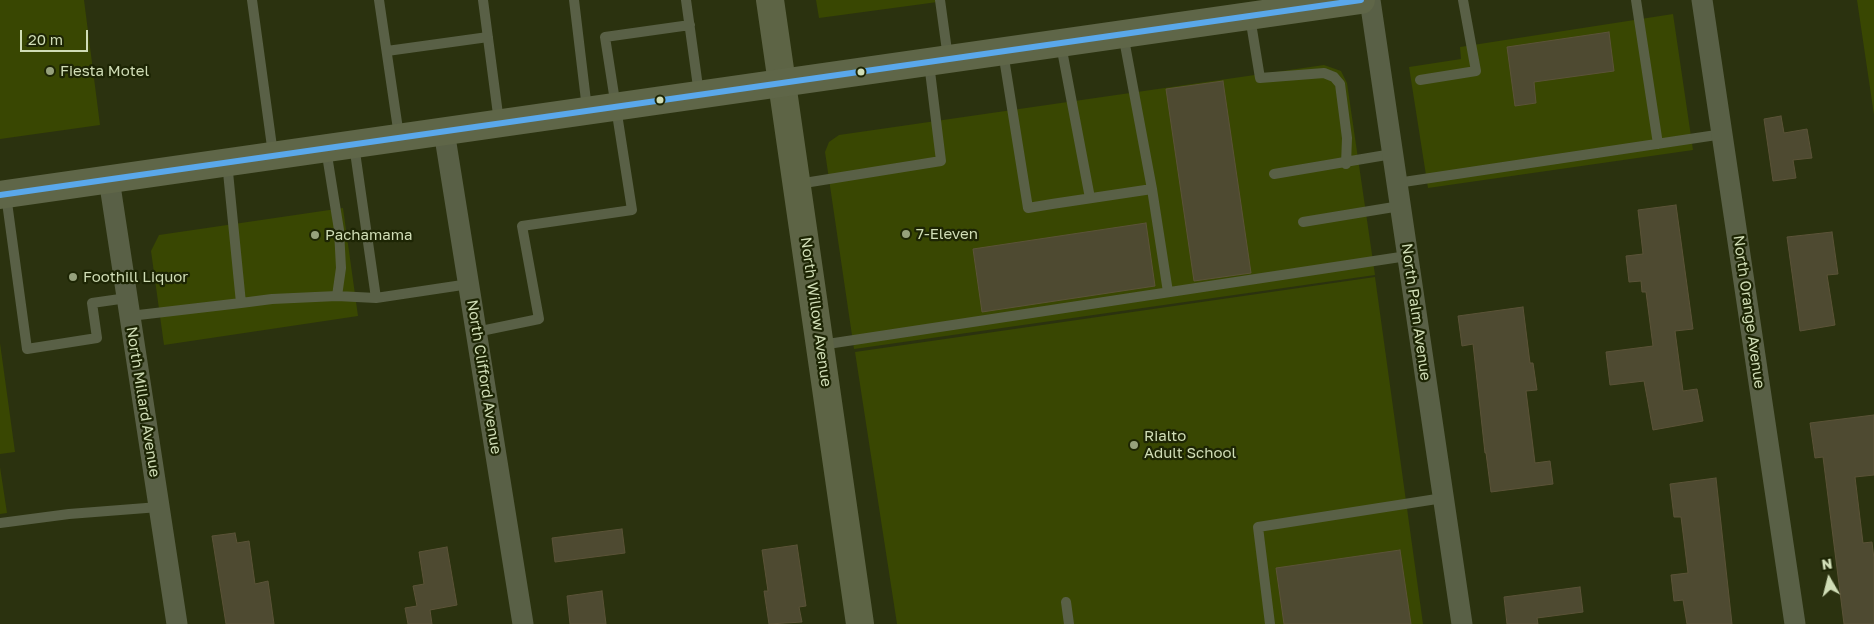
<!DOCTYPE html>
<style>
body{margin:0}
#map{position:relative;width:1874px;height:624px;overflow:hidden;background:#2b320f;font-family:"Golos Text",sans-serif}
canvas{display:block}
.north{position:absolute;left:1804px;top:554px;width:50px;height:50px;-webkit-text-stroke:4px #1d2504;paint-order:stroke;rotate:352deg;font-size:14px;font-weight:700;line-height:20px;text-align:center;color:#d0ddb6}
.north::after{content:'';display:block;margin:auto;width:18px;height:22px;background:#d0ddb6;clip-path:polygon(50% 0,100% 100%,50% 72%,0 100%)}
.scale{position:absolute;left:20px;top:30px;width:68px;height:22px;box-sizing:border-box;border:2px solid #d0ddb6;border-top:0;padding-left:6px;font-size:15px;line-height:18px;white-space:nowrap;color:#d0ddb6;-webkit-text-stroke:4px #1d2504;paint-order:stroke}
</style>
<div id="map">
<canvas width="1874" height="624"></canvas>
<div class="north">N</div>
<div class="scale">20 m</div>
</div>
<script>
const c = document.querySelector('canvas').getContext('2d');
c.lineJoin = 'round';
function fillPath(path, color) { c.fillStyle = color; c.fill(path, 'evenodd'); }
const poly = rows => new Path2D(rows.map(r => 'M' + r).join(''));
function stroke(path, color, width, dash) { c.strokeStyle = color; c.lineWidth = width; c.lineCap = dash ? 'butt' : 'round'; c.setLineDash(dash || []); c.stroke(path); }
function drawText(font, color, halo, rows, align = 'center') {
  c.font = font + ' "Golos Text",sans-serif'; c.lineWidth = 4.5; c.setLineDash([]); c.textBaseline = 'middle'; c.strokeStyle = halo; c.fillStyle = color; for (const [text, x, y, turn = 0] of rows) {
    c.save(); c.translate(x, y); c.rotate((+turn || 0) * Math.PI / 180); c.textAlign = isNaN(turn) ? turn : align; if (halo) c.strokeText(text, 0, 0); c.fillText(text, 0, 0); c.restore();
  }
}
const built = poly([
 [0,0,84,0,100,125,0,139],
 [816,0,945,0,945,1,819,18],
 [1857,0,1874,0,1874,115],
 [1673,14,1693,150,1428,188,1409,67,1461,59,1460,47],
 [1324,65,1341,71,1347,83,1375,275,854,349,825,152,829,142,839,135],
 [343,208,358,316,164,345,151,251,159,235],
 [1375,277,1423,624,897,624,855,352],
 [0,343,15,452,0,454],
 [0,467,7,513,0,514]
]);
const building = poly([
 [1609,32,1614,71,1534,82,1536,103,1515,106,1507,47,1609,32],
 [1223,81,1251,273,1194,281,1166,89,1223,81],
 [1781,116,1784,133,1807,129,1812,158,1793,160,1796,178,1773,181,1764,119,1781,116],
 [1676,205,1693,329,1675,331,1683,391,1697,389,1703,421,1653,430,1644,381,1610,385,1606,352,1653,346,1646,292,1642,292,1641,281,1629,282,1626,256,1643,254,1638,210,1676,205],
 [1146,223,1155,286,982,312,973,249,1146,223],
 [1832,232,1838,274,1827,275,1835,325,1800,331,1787,237,1832,232],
 [1523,307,1530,363,1533,363,1537,390,1526,391,1535,463,1550,461,1553,484,1491,492,1486,453,1485,453,1473,344,1462,346,1458,316,1523,307],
 [1874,415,1874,475,1855,477,1863,543,1872,542,1874,559,1874,624,1844,624,1823,457,1815,458,1810,423,1874,415],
 [1716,478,1732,624,1687,624,1683,600,1674,601,1671,575,1688,573,1681,517,1674,517,1670,484,1716,478],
 [622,529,625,553,555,562,552,538,622,529],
 [235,533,237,543,249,541,255,584,268,581,274,624,226,624,212,536,235,533],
 [797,545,806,606,799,607,802,622,769,624,764,591,768,591,762,550,797,545],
 [447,547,457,605,430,610,432,624,408,624,405,608,417,606,413,586,424,584,419,552,447,547],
 [1400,550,1411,624,1284,624,1276,568,1400,550],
 [1580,587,1583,612,1537,618,1538,624,1507,624,1504,597,1580,587],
 [602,591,606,624,570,624,567,596,602,591]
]);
const lane = poly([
 [252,0,273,154],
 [379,0,399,136],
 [483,0,499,122],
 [574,0,587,109],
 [686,0,699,94],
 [940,0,948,58],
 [1636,0,1658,144],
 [1250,17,1260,78,1324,73,1334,77,1340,84,1347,138,1346,164],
 [1061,45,1090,198],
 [387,51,488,37],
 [1003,52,1028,208,1052,204,1152,189,1123,34],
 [1420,80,1476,71,1463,0],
 [354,145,376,298,469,284],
 [1274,174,1392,154],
 [1397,183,1723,134],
 [798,184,941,161,929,63],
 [1152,189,1168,292],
 [6,195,27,349,97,338,92,303,127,298],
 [1303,222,1400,206],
 [337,296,376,298],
 [241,303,272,299,337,296,341,268,339,230,326,149],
 [130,316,241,303,227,162],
 [476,332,539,319,522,226,632,210,605,37,690,25],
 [821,345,1407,256],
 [0,523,69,514,159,507],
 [1066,602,1069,624],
 [1270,624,1258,527,1443,498]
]);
const street = poly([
 [1370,0,1462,624],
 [1702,0,1795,624],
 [444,131,523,624],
 [109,179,177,624]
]);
const secondary = poly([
 [770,0,860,624]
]);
const primary = poly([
 [0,195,1361,0]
]);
const bus1 = poly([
 [0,195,1361,0]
]);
const markers = [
 [50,71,5,"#96a17c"],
 [861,72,4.5,"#d0ddb6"],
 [660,100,4.5,"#d0ddb6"],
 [906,234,5,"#96a17c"],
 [315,235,5,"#96a17c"],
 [73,277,5,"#96a17c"],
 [1134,445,5,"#96a17c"]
];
const poiNames = [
 ["Fiesta Motel",60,71],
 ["7-Eleven",916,234],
 ["Pachamama",325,235],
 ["Foothill Liquor",83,277],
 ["Rialto",1144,436],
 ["Adult School",1144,453]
];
const streetNames = [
 ["North Willow Avenue",816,312,82],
 ["North Palm Avenue",1416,312,82],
 ["North Orange Avenue",1749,312,82],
 ["North Clifford Avenue",484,377,81],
 ["North Millard Avenue",143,402,81]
];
fillPath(built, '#394702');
fillPath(building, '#4e4a31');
stroke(building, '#5b5338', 1);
stroke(lane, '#596046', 10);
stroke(street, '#596046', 21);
stroke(secondary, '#5d6445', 28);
stroke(primary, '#5f6648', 28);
stroke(bus1, '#5aa8eb', 6);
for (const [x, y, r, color] of markers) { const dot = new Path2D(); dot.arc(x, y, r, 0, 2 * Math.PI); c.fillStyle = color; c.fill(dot); stroke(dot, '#1d2504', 2); }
drawText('15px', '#d0ddb6', '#1d2504', poiNames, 'left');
drawText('15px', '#d0ddb6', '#1d2504', streetNames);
</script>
